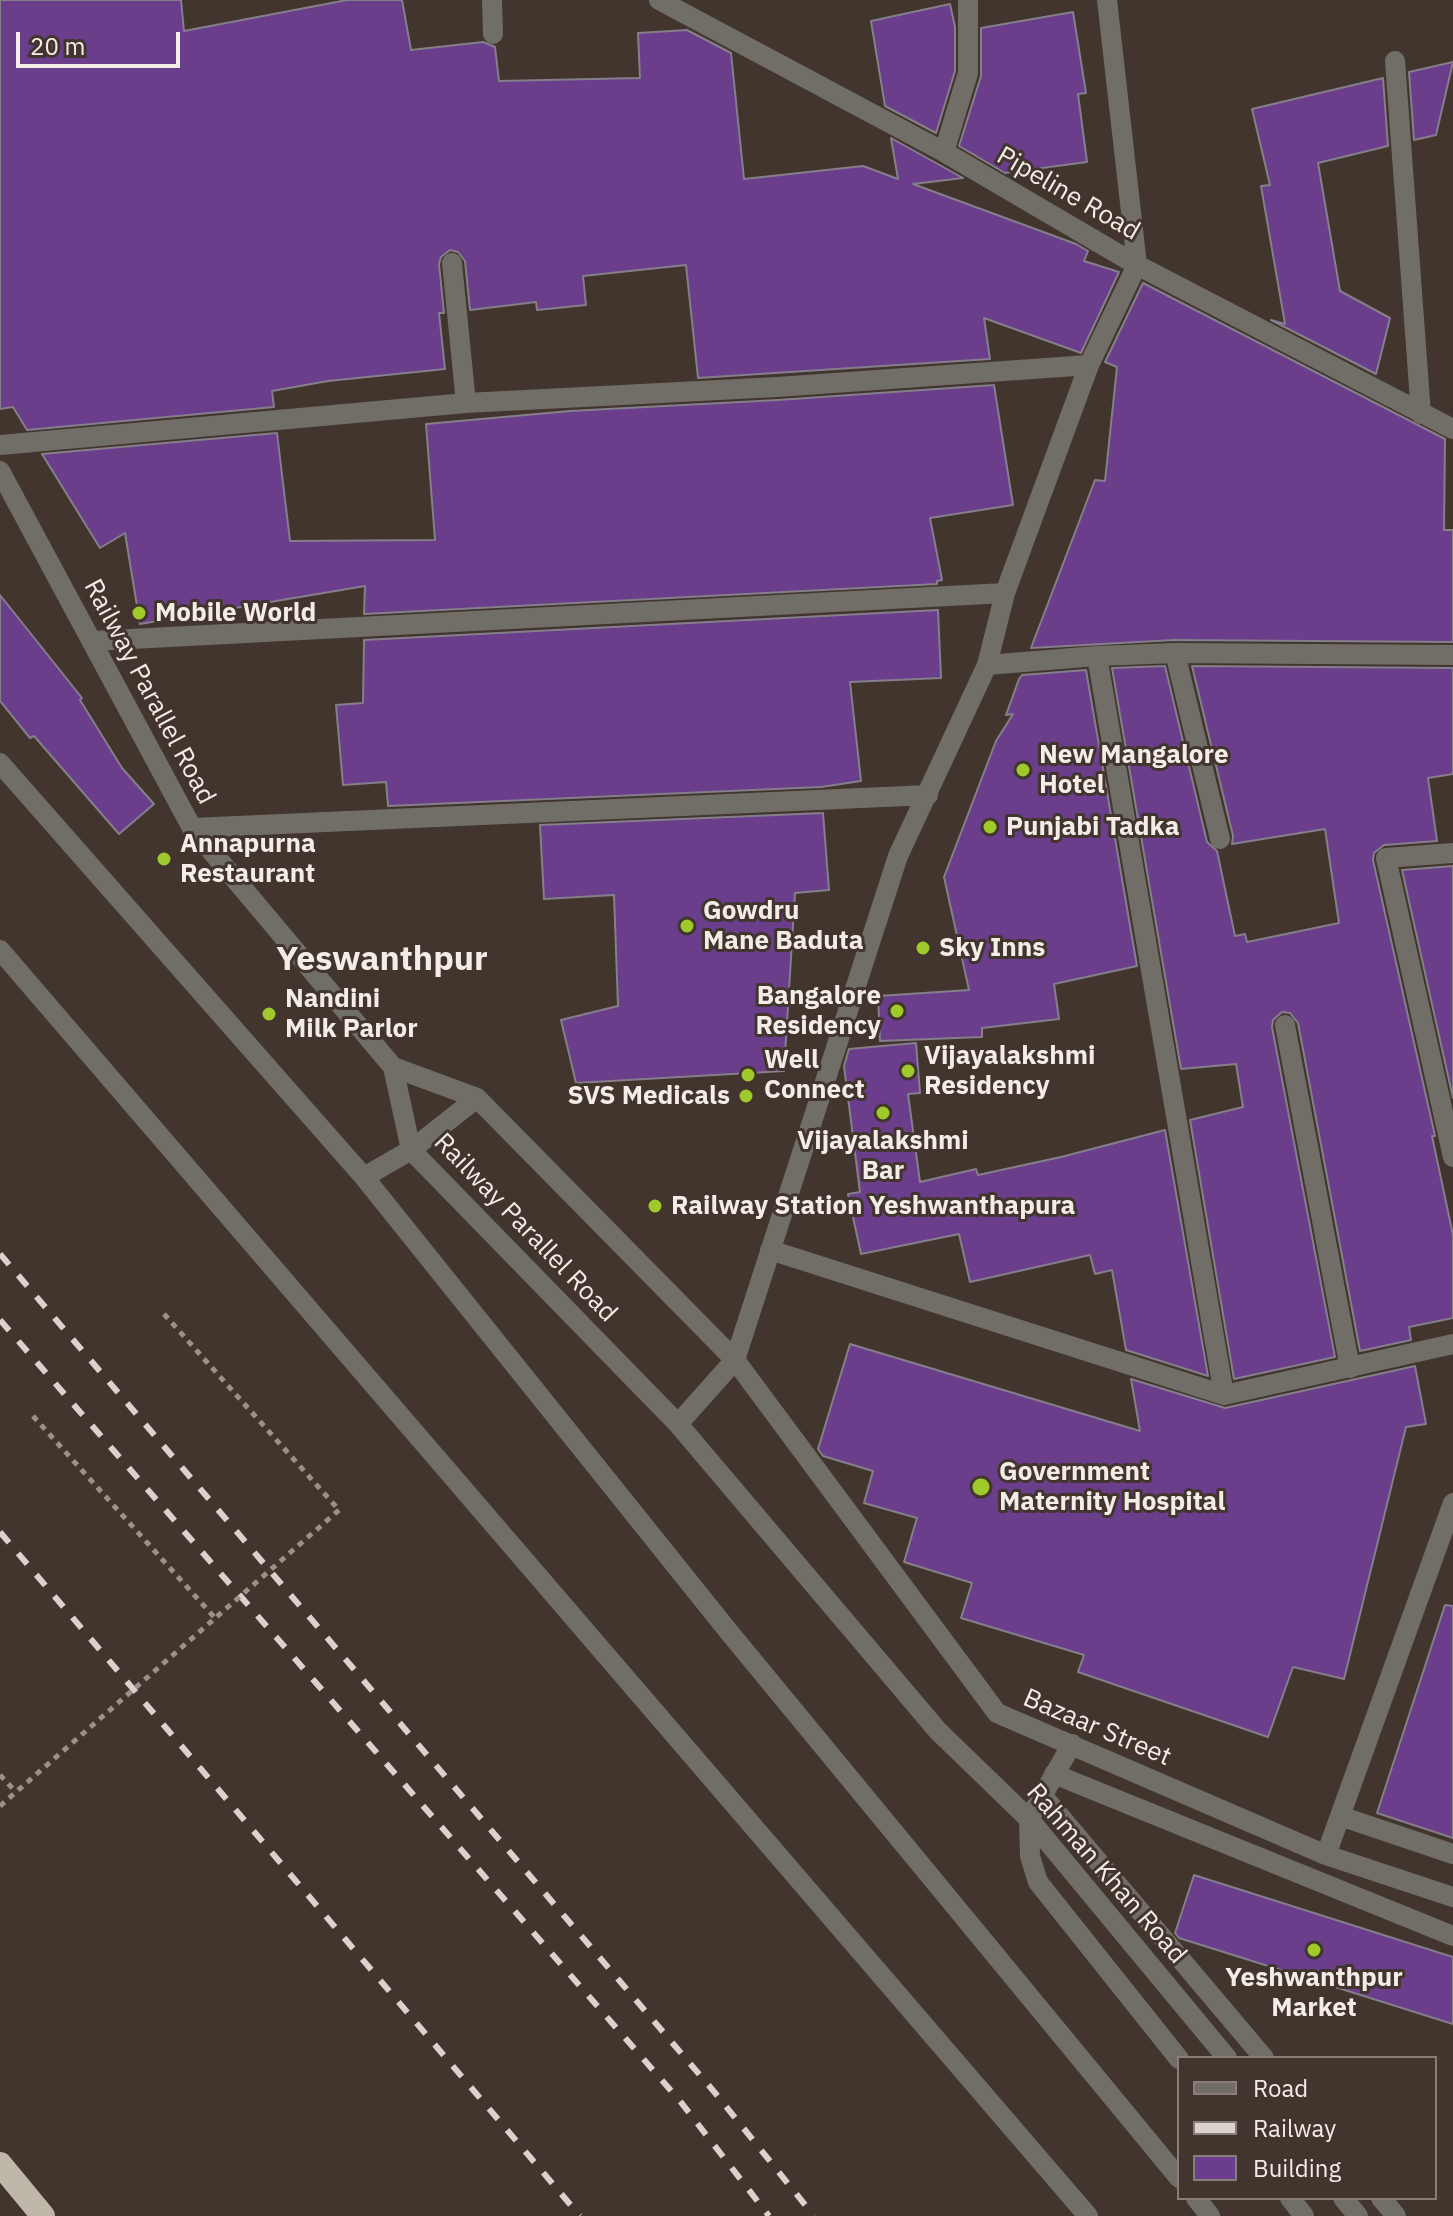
<!DOCTYPE html>
<style>
body{margin:0}
#map{position:relative;width:1453px;height:2216px;overflow:hidden;background:#41352d;font-family:"IBM Plex Sans",sans-serif}
canvas{display:block}
.legend{position:absolute;left:1177px;top:2056px;width:260px;height:144px;box-sizing:border-box;background:#41352d;border:2px solid #897e77;margin:0;padding:10px 14px;list-style:none;font-size:24px;color:#f4ece7}
.legend li{display:flex;align-items:center;gap:16px;height:40px}
.legend b{width:40px;border:2px solid #897e77}
.scale{position:absolute;left:16px;top:32px;width:164px;height:36px;box-sizing:border-box;border:4px solid #f4ece7;border-top:0;padding-left:10px;font-size:24px;line-height:28px;white-space:nowrap;color:#f4ece7;-webkit-text-stroke:6px #41352d;paint-order:stroke}
</style>
<div id="map">
<canvas width="1453" height="2216"></canvas>
<ul class="legend">
<li><b style="height:10px;background:#716e68"></b>Road</li>
<li><b style="height:10px;background:#dbd2cd"></b>Railway</li>
<li><b style="height:22px;background:#6a3e8b"></b>Building</li>
</ul>
<div class="scale">20 m</div>
</div>
<script>
const c = document.querySelector('canvas').getContext('2d');
c.lineJoin = 'round';
function fillPath(path, color) { c.fillStyle = color; c.fill(path, 'evenodd'); }
const poly = rows => new Path2D(rows.map(r => 'M' + r).join(''));
function stroke(path, color, width, dash) { c.strokeStyle = color; c.lineWidth = width; c.lineCap = dash ? 'butt' : 'round'; c.setLineDash(dash || []); c.stroke(path); }
function drawText(font, color, halo, rows, align = 'center') {
  c.font = font + ' "IBM Plex Sans",sans-serif'; c.lineWidth = 6; c.setLineDash([]); c.textBaseline = 'middle'; c.strokeStyle = halo; c.fillStyle = color; for (const [text, x, y, turn = 0] of rows) {
    c.save(); c.translate(x, y); c.rotate((+turn || 0) * Math.PI / 180); c.textAlign = isNaN(turn) ? turn : align; if (halo) c.strokeText(text, 0, 0); c.fillText(text, 0, 0); c.restore();
  }
}
const building = poly([
 [0,0,181,0,184,31,347,0,402,0,411,50,483,42,495,47,499,81,640,78,638,33,687,30,731,53,744,179,863,166,898,179,891,138,963,178,913,184,1076,244,1088,251,1084,261,1119,272,1081,353,984,318,990,359,698,378,686,265,583,276,586,305,537,310,536,302,470,310,465,261,458,252,450,250,441,257,439,264,444,313,439,313,445,369,328,381,272,391,274,407,27,430,13,407,0,409,0,0],
 [950,4,955,27,955,71,936,133,885,106,871,21,950,4],
 [1073,12,1086,93,1078,94,1087,162,1005,173,959,146,981,76,981,28,1073,12],
 [1453,62,1436,135,1414,140,1409,72,1453,62],
 [1383,78,1388,146,1318,163,1340,291,1390,318,1376,374,1271,320,1285,324,1261,186,1270,185,1252,109,1383,78],
 [1143,283,1445,439,1444,530,1453,530,1453,642,1174,640,1031,648,1095,480,1105,481,1117,367,1105,362,1143,283],
 [994,385,1013,505,930,518,942,580,937,581,937,584,364,614,365,586,140,624,125,533,100,548,42,454,277,433,290,541,435,540,426,424,570,411,778,400,994,385],
 [0,595,82,698,80,700,122,768,154,804,119,834,34,736,30,738,0,701,0,595],
 [938,610,941,678,850,682,861,781,821,787,388,806,386,782,343,785,336,705,363,703,364,640,938,610],
 [1165,666,1207,842,1217,851,1235,936,1245,934,1247,942,1339,923,1325,829,1232,844,1233,836,1192,666,1453,668,1453,774,1428,778,1437,841,1384,845,1374,853,1373,860,1435,1136,1432,1136,1453,1235,1453,1318,1409,1327,1411,1340,1360,1351,1298,1023,1290,1013,1282,1012,1273,1020,1272,1027,1335,1357,1234,1379,1190,1120,1243,1107,1236,1064,1181,1069,1112,668,1165,666],
 [1086,670,1137,966,1054,984,1059,1019,982,1028,982,1037,880,1041,878,996,969,990,944,877,996,741,1013,714,1006,715,1019,679,1022,675,1086,670],
 [823,813,829,890,795,893,784,1071,576,1083,561,1020,618,1006,614,895,544,899,540,825,823,813],
 [1453,866,1453,1098,1402,870,1453,866],
 [916,1043,920,1093,908,1094,920,1182,976,1169,978,1175,1061,1157,1165,1130,1208,1376,1126,1350,1112,1270,1095,1274,1090,1255,970,1282,959,1234,861,1254,848,1194,860,1192,844,1066,849,1049,916,1043],
 [850,1344,1140,1431,1131,1379,1225,1408,1415,1366,1426,1424,1406,1427,1344,1679,1293,1667,1268,1737,1078,1672,1084,1655,961,1618,972,1583,904,1562,917,1518,864,1503,873,1471,823,1456,818,1449,850,1344],
 [1445,1605,1453,1606,1453,1838,1377,1813,1445,1605],
 [1194,1875,1453,1957,1453,2024,1179,1938,1175,1933,1194,1875]
]);
const path = poly([
 [164,1314,339,1510],
 [33,1416,215,1618],
 [0,1775,16,1792]
]);
const minor = poly([
 [492,0,493,34],
 [659,0,944,152,1137,265,1453,429],
 [1395,61,1421,414],
 [944,152,968,73,968,0],
 [452,263,466,403],
 [0,445,466,403,777,387,1089,365],
 [0,471,192,828,393,1067,411,1150,678,1424,938,1731,1029,1819,1227,2058],
 [93,641,1005,593],
 [1175,653,1220,839],
 [1097,656,1224,1395],
 [987,665,1097,656,1175,653,1453,655],
 [0,763,364,1177,729,1632,1179,2178],
 [192,828,928,795],
 [1453,853,1386,858,1453,1157],
 [0,950,1088,2216],
 [1285,1025,1350,1368],
 [393,1067,477,1098,735,1360,997,1713,1326,1855,1453,1897],
 [364,1177,411,1150,477,1098],
 [770,1250,1224,1395,1453,1344],
 [678,1424,735,1360,898,856,987,665,1005,593,1089,365,1137,265,1107,0],
 [1072,1744,1029,1819,1030,1856,1038,1882,1179,2059],
 [1054,1774,1453,1936],
 [1042,1795,1264,2058],
 [1340,1816,1453,1854],
 [1326,1855,1453,1503],
 [1196,2198,1210,2216],
 [1290,2198,1304,2216],
 [1343,2198,1358,2216],
 [1381,2198,1396,2216]
]);
const highway = poly([
 [0,2164,43,2216]
]);
const rail = poly([
 [0,1254,716,2094,814,2216],
 [0,1320,680,2101,769,2216],
 [0,1532,580,2216]
]);
const pathBridge = poly([
 [0,1806,339,1510]
]);
const markers = [
 [139,613,8,"#a0c92b"],
 [1023,770,8,"#a0c92b"],
 [990,827,8,"#a0c92b"],
 [164,859,8,"#a0c92b"],
 [687,926,8,"#a0c92b"],
 [923,948,8,"#a0c92b"],
 [897,1011,8,"#a0c92b"],
 [269,1014,8,"#a0c92b"],
 [908,1071,8,"#a0c92b"],
 [748,1075,8,"#a0c92b"],
 [746,1096,8,"#a0c92b"],
 [883,1113,8,"#a0c92b"],
 [655,1206,8,"#a0c92b"],
 [981,1487,10,"#a0c92b"],
 [1314,1950,8,"#a0c92b"]
];
const streetNames = [
 ["Pipeline Road",1068,194,30],
 ["Railway Parallel Road",149,692,62],
 ["Railway Parallel Road",525,1228,46],
 ["Bazaar Street",1097,1728,23],
 ["Rahman Khan Road",1106,1874,49]
];
const poiNames = [
 ["Mobile World",155,613],
 ["New Mangalore",1039,755],
 ["Hotel",1039,785],
 ["Punjabi Tadka",1006,827],
 ["Annapurna",180,844],
 ["Restaurant",180,874],
 ["Gowdru",703,911],
 ["Mane Baduta",703,941],
 ["Sky Inns",939,948],
 ["Bangalore",881,996,"right"],
 ["Residency",881,1026,"right"],
 ["Nandini",285,999],
 ["Milk Parlor",285,1029],
 ["Vijayalakshmi",924,1056],
 ["Residency",924,1086],
 ["Well",764,1060],
 ["Connect",764,1090],
 ["SVS Medicals",730,1096,"right"],
 ["Vijayalakshmi",883,1141,"center"],
 ["Bar",883,1171,"center"],
 ["Railway Station Yeshwanthapura",671,1206],
 ["Government",999,1472],
 ["Maternity Hospital",999,1502],
 ["Yeshwanthpur",1314,1978,"center"],
 ["Market",1314,2008,"center"]
];
const districtNames = [
 ["Yeswanthpur",382,960]
];
fillPath(building, '#6a3e8b');
stroke(building, '#857e8b', 2);
stroke(path, '#9b918a', 5, [6, 6]);
stroke(minor, '#716e68', 20);
stroke(highway, '#bfb7a9', 24);
stroke(rail, '#dbd2cd', 6, [14, 14]);
stroke(pathBridge, '#9b918a', 5, [6, 6]);
for (const [x, y, r, color] of markers) { const dot = new Path2D(); dot.arc(x, y, r, 0, 2 * Math.PI); c.fillStyle = color; c.fill(dot); stroke(dot, '#41352d', 3); }
drawText('26px', '#f4ece7', '#41352d', streetNames);
drawText('bold 26px', '#f4ece7', '#41352d', poiNames, 'left');
drawText('bold 34px', '#f4ece7', '#41352d', districtNames);
</script>
